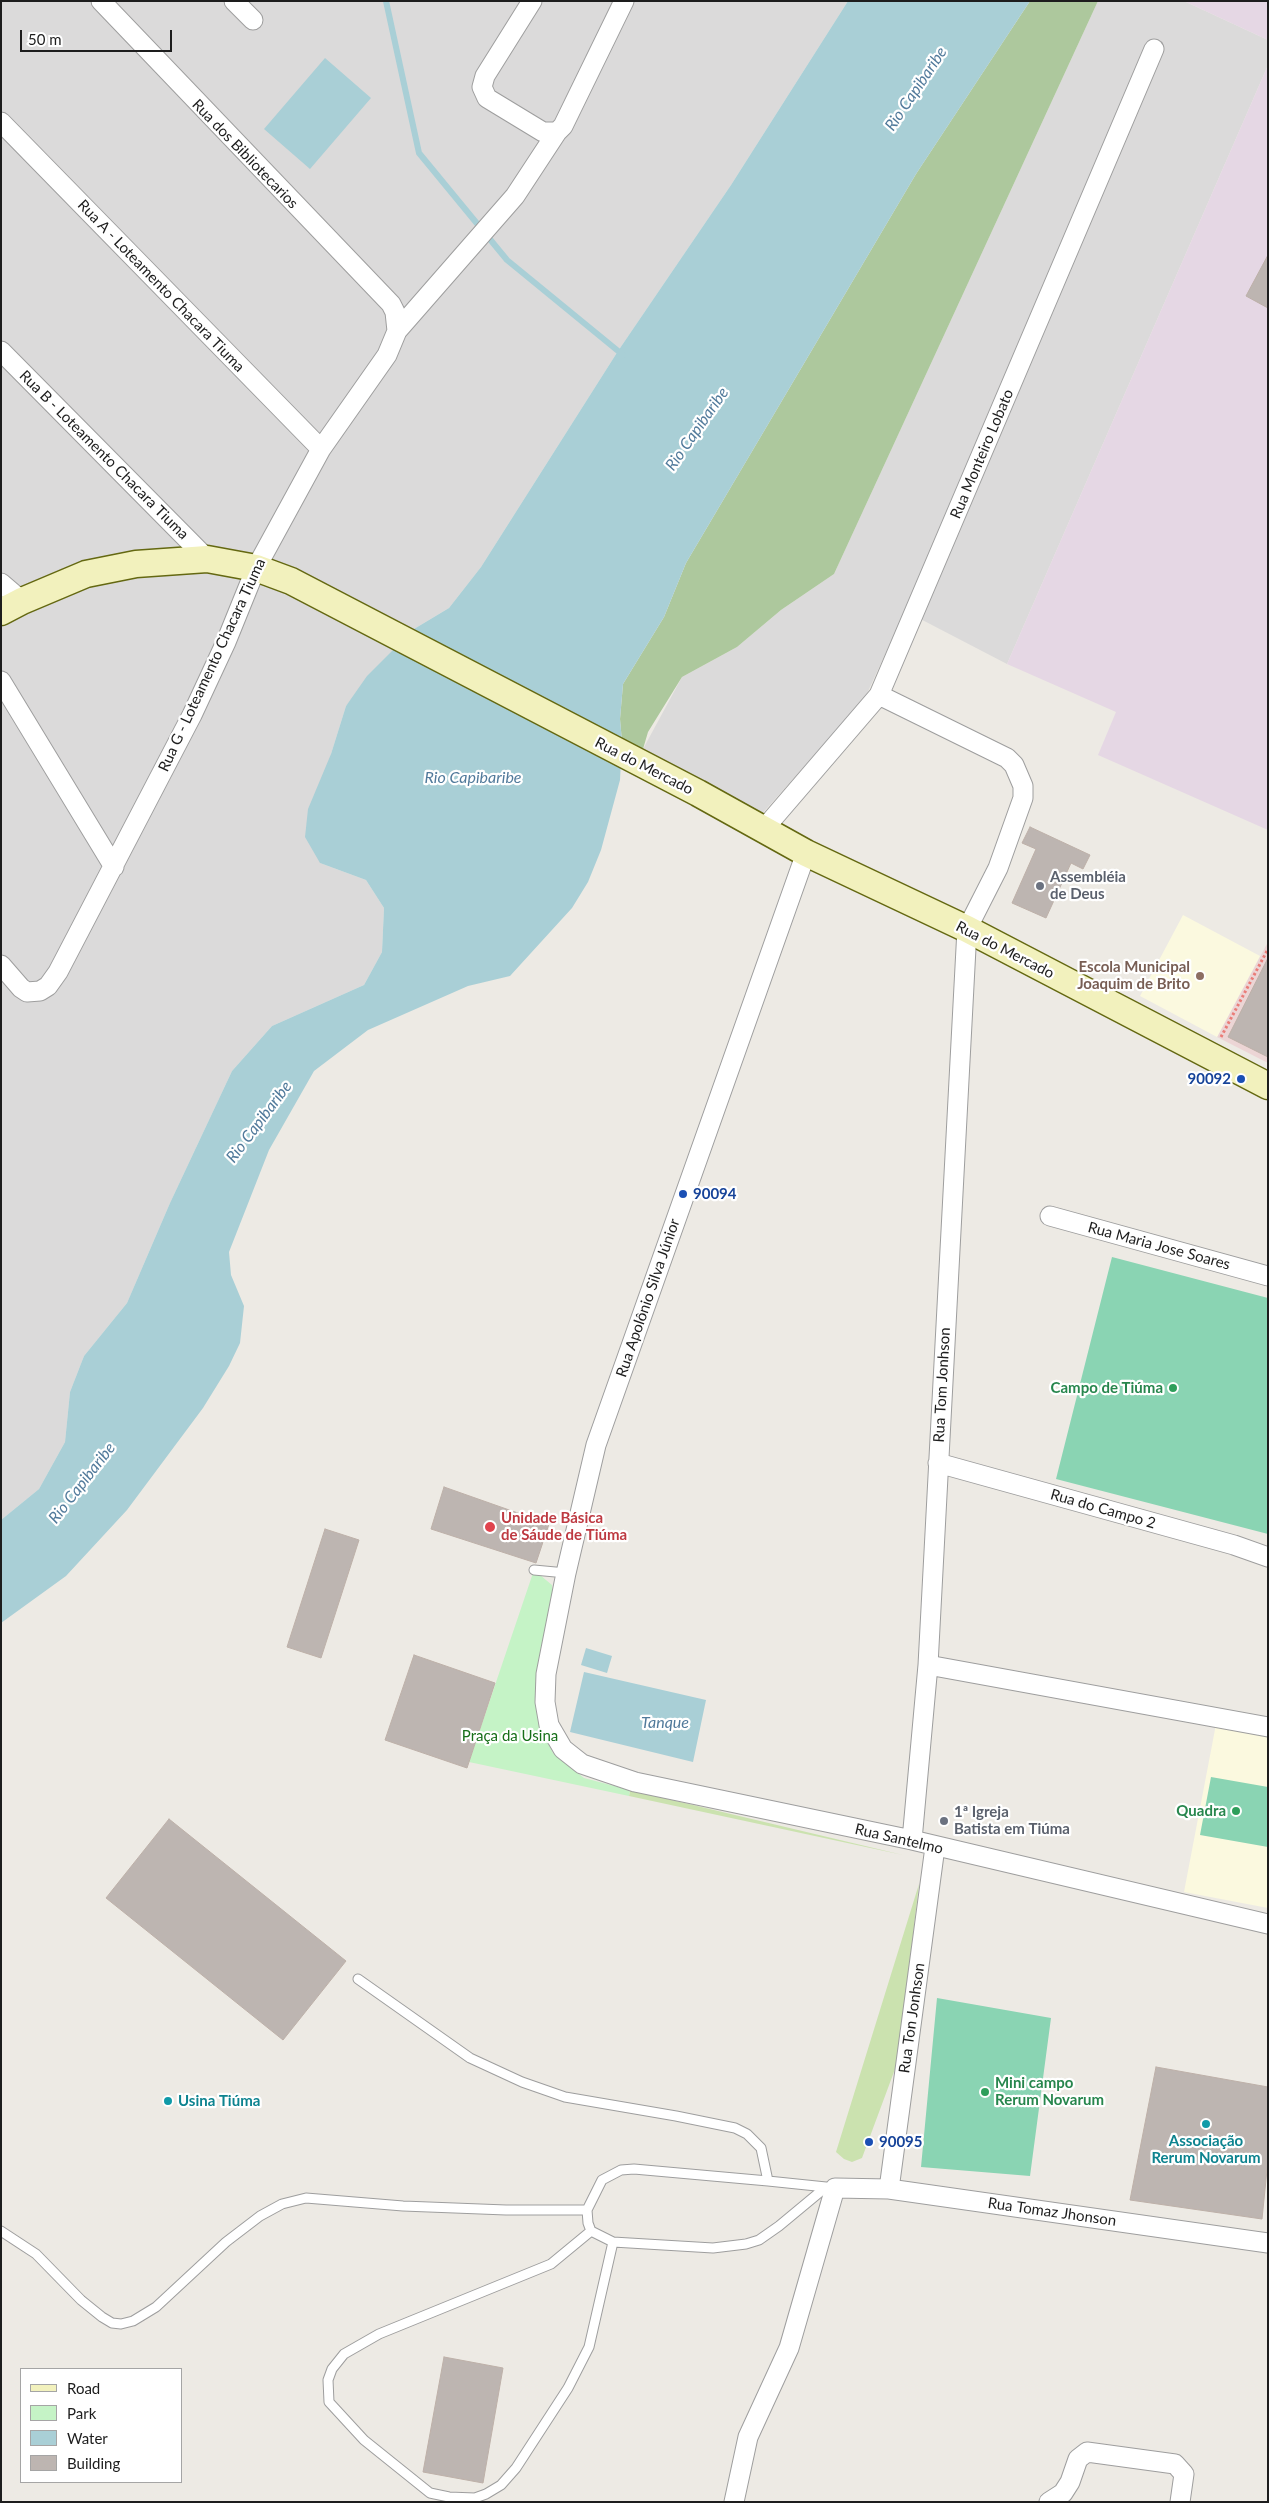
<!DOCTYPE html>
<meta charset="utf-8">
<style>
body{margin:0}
#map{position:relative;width:1269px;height:2503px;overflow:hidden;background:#edeae4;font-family:Lato,sans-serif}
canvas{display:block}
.frame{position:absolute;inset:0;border:2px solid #1d1d1d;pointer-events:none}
.legend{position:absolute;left:20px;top:2368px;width:162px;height:115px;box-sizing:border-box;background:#fff;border:1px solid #a5a5a5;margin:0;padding:6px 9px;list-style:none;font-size:15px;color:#1d1d1d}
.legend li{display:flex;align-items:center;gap:10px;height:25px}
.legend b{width:25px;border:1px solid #a5a5a5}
.scale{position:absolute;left:20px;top:30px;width:152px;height:22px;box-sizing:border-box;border:2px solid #1d1d1d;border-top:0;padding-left:6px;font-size:15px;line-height:18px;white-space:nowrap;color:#1d1d1d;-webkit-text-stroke:4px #fff;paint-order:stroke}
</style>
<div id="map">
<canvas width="1269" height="2503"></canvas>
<div class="frame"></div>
<ul class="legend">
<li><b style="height:6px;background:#f2f1bd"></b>Road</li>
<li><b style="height:14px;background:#c5f3c6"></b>Park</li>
<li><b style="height:14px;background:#a9cfd6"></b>Water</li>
<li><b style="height:14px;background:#bdb5b1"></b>Building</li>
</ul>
<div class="scale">50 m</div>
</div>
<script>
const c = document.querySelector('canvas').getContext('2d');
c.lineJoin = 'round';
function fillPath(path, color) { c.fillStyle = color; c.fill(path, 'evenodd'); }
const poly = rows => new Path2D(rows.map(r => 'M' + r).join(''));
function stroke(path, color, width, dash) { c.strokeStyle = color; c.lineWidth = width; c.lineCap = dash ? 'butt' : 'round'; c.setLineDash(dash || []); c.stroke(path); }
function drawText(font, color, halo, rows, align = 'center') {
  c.font = font + ' Lato,sans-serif'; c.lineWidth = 4.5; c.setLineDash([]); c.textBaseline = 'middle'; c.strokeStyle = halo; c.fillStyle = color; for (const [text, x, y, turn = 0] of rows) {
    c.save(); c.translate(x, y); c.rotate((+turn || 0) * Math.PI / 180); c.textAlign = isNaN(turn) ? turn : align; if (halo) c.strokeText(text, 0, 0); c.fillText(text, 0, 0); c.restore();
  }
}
const residential = poly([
 [1,1,848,1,731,185,618,351,481,567,449,608,414,629,346,706,331,754,320,863,366,880,384,908,382,952,364,985,272,1026,232,1071,170,1203,127,1303,84,1356,70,1392,65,1442,39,1489,1,1520],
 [1098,1,1184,1,1268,40,1268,65,1007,664,905,611,864,700,759,817,643,749,682,677,737,647,781,610,834,574]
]);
const commercial = poly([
 [1268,942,1268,1063,1217,1037]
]);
const industrial = poly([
 [1184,1,1268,1,1268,40],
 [1268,65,1268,830,1098,755,1116,712,1007,664]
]);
const education = poly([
 [1183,915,1260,956,1217,1037,1140,996],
 [1217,1719,1268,1729,1268,1908,1184,1892]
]);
const grass = poly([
 [630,1790,903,1855,629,1796],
 [919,1884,898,2061,862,2158,852,2162,844,2159,836,2152]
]);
const forest = poly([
 [1030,1,1098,1,834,574,781,610,737,647,682,677,648,732,643,749,622,742,620,719,623,684,664,617,686,563,916,174]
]);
const park = poly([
 [534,1570,552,1585,554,1601,541,1729,553,1753,584,1778,630,1790,629,1796,469,1762]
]);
const pitch = poly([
 [1112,1257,1268,1298,1268,1534,1056,1479],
 [1211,1777,1268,1787,1268,1847,1200,1835],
 [937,1998,1051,2018,1030,2176,921,2167]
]);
const water = poly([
 [848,1,1030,1,916,174,686,563,664,617,623,684,620,719,622,742,620,780,601,850,588,882,572,908,510,976,468,986,368,1030,314,1071,269,1150,229,1252,231,1275,244,1306,240,1343,229,1366,203,1408,127,1510,66,1576,1,1623,1,1520,39,1489,65,1442,70,1392,84,1356,127,1303,170,1203,232,1071,272,1026,364,985,382,952,384,908,366,880,320,863,305,837,308,809,331,754,346,706,367,676,414,629,449,608,481,567,618,351,731,185],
 [325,58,371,98,310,169,264,129],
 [586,1648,612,1656,607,1673,581,1665],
 [584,1672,706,1700,693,1762,570,1732]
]);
const stream = poly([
 [386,1,419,153,507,260,623,355]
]);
const building = poly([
 [1268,255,1268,308,1246,296,1268,255],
 [1030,827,1090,855,1083,869,1071,863,1046,918,1012,903,1036,849,1022,843,1030,827],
 [1268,958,1268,1057,1228,1037,1268,958],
 [444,1487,549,1524,536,1563,431,1529,444,1487],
 [325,1529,359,1540,321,1658,287,1647,325,1529],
 [414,1655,495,1683,467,1768,385,1740,414,1655],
 [169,1819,346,1961,283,2040,106,1898,169,1819],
 [1156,2067,1268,2087,1268,2160,1262,2219,1130,2200,1156,2067],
 [444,2357,503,2368,483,2483,423,2472,444,2357]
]);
const path = poly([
 [1221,1037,1268,949]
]);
const lane = poly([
 [534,1570,566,1573],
 [358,1979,470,2058,522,2082,565,2097,676,2116,735,2128,747,2134,761,2148,768,2181],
 [826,2187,779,2226,759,2240,746,2244,713,2248,613,2242,591,2231,588,2223,587,2210,602,2180,621,2170,634,2169,768,2181,826,2187,835,2188],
 [1,2231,36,2254,81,2300,102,2317,112,2323,121,2324,133,2321,156,2307,226,2242,260,2216,282,2204,306,2198,403,2206,506,2210,587,2210],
 [591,2231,551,2264,379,2334,344,2354,332,2369,328,2380,329,2402,364,2440,430,2493,449,2497,475,2498,486,2494,501,2485,516,2468,568,2388,589,2347,613,2242]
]);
const street = poly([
 [234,1,253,20],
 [532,1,485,76,482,87,487,98,543,132,557,132],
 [1,122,321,449],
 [397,331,515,196,557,132,563,126,624,1],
 [1,351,207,559],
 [1,583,22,601],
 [1,681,114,867],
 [879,695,1007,758,1014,765,1023,786,1023,798,998,868,967,929,928,1665,912,1840],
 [763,830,879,695,1154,49],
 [806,853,596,1445,566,1573,546,1674,545,1702,549,1725,563,1749,582,1764,635,1782,912,1840,1268,1924],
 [1,965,21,988,27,992,40,991,48,986,58,972,192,715,226,642,256,568,321,449,387,355,397,331,395,312,391,304,101,1],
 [1050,1216,1268,1276],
 [938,1463,1234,1545,1268,1557],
 [928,1665,1268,1727],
 [889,2189,935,1847],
 [734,2502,748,2437,789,2348,835,2188,889,2189,1268,2243],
 [1049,2502,1063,2493,1070,2482,1078,2459,1087,2452,1175,2464,1184,2474,1180,2502]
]);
const secondary = poly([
 [1,612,22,601,86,574,136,564,207,559,256,568,291,581,698,793,806,853,967,929,1268,1086]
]);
const markers = [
 [1040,886,5,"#6b7280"],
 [1200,976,5,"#8d6e63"],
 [1241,1079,5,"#1a4fb4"],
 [683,1194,5,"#1a4fb4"],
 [1173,1388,5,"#2e9e5b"],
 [490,1527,6,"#e0444e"],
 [1236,1811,5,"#2e9e5b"],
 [944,1821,5,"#6b7280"],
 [985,2092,5,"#2e9e5b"],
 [168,2101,5,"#0f9aa8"],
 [1206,2124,5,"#0f9aa8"],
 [869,2142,5,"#1a4fb4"]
];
const streetNames = [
 ["Rua dos Bibliotecarios",245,154,46],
 ["Rua A - Loteamento Chacara Tiuma",161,286,46],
 ["Rua Monteiro Lobato",982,454,-67],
 ["Rua B - Loteamento Chacara Tiuma",104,455,45],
 ["Rua G - Loteamento Chacara Tiuma",212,665,-65],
 ["Rua do Mercado",644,766,27],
 ["Rua do Mercado",1005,950,27],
 ["Rua Maria Jose Soares",1159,1246,15],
 ["Rua Apolônio Silva Júnior",648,1298,-71],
 ["Rua Tom Jonhson",942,1385,-87],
 ["Rua do Campo 2",1103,1509,16],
 ["Rua Santelmo",899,1839,13],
 ["Rua Ton Jonhson",912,2018,-82],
 ["Rua Tomaz Jhonson",1052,2212,8]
];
const worshipNames = [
 ["Assembléia",1050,877],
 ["de Deus",1050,894],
 ["1ª Igreja",954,1812],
 ["Batista em Tiúma",954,1829]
];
const educationNames = [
 ["Escola Municipal",1190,967],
 ["Joaquim de Brito",1190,984]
];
const transitNames = [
 ["90092",1231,1079,"right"],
 ["90094",693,1194],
 ["90095",879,2142]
];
const leisureNames = [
 ["Campo de Tiúma",1163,1388],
 ["Quadra",1226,1811],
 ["Mini campo",995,2083,"left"],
 ["Rerum Novarum",995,2100,"left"]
];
const healthNames = [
 ["Unidade Básica",501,1518],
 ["de Sáude de Tiúma",501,1535]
];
const parkNames = [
 ["Praça da Usina",510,1736]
];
const cultureNames = [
 ["Usina Tiúma",178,2101],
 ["Associação",1206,2141,"center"],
 ["Rerum Novarum",1206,2158,"center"]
];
const waterNames = [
 ["Rio Capibaribe",916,89,-56],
 ["Rio Capibaribe",697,429,-55],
 ["Rio Capibaribe",473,778],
 ["Rio Capibaribe",259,1122,-53],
 ["Rio Capibaribe",82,1483,-52],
 ["Tanque",665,1723]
];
fillPath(residential, '#dbdada');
fillPath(commercial, '#ecd5d5');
fillPath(industrial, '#e5d7e4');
fillPath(education, '#fbf9df');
fillPath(grass, '#cbe2af');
fillPath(forest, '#adc89d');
fillPath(park, '#c5f3c6');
fillPath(pitch, '#8ad4b3');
fillPath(water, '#a9cfd6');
stroke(stream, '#a9cfd6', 6);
fillPath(building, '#bdb5b1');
stroke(building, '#bdb0a8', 1);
stroke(lane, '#9e9e9e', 11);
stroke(street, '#9e9e9e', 21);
stroke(secondary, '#646811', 29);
stroke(path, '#ea7d78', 3, [2.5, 2.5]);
stroke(lane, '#fff', 9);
stroke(street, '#fff', 19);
stroke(secondary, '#f2f1bd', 26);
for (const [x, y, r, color] of markers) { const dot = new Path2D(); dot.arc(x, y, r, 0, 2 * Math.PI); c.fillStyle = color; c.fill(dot); stroke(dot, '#fff', 2); }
drawText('15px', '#1d1d1d', '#fff', streetNames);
drawText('bold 15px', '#5b616d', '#fff', worshipNames, 'left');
drawText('bold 15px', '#785e54', '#fff', educationNames, 'right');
drawText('bold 15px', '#164399', '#fff', transitNames, 'left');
drawText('bold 15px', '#27864d', '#fff', leisureNames, 'right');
drawText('bold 15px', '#be3a42', '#fff', healthNames, 'left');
drawText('15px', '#176f19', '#fff', parkNames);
drawText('bold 15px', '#0d838f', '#fff', cultureNames, 'left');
drawText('italic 16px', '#517a9b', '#fff', waterNames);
</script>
